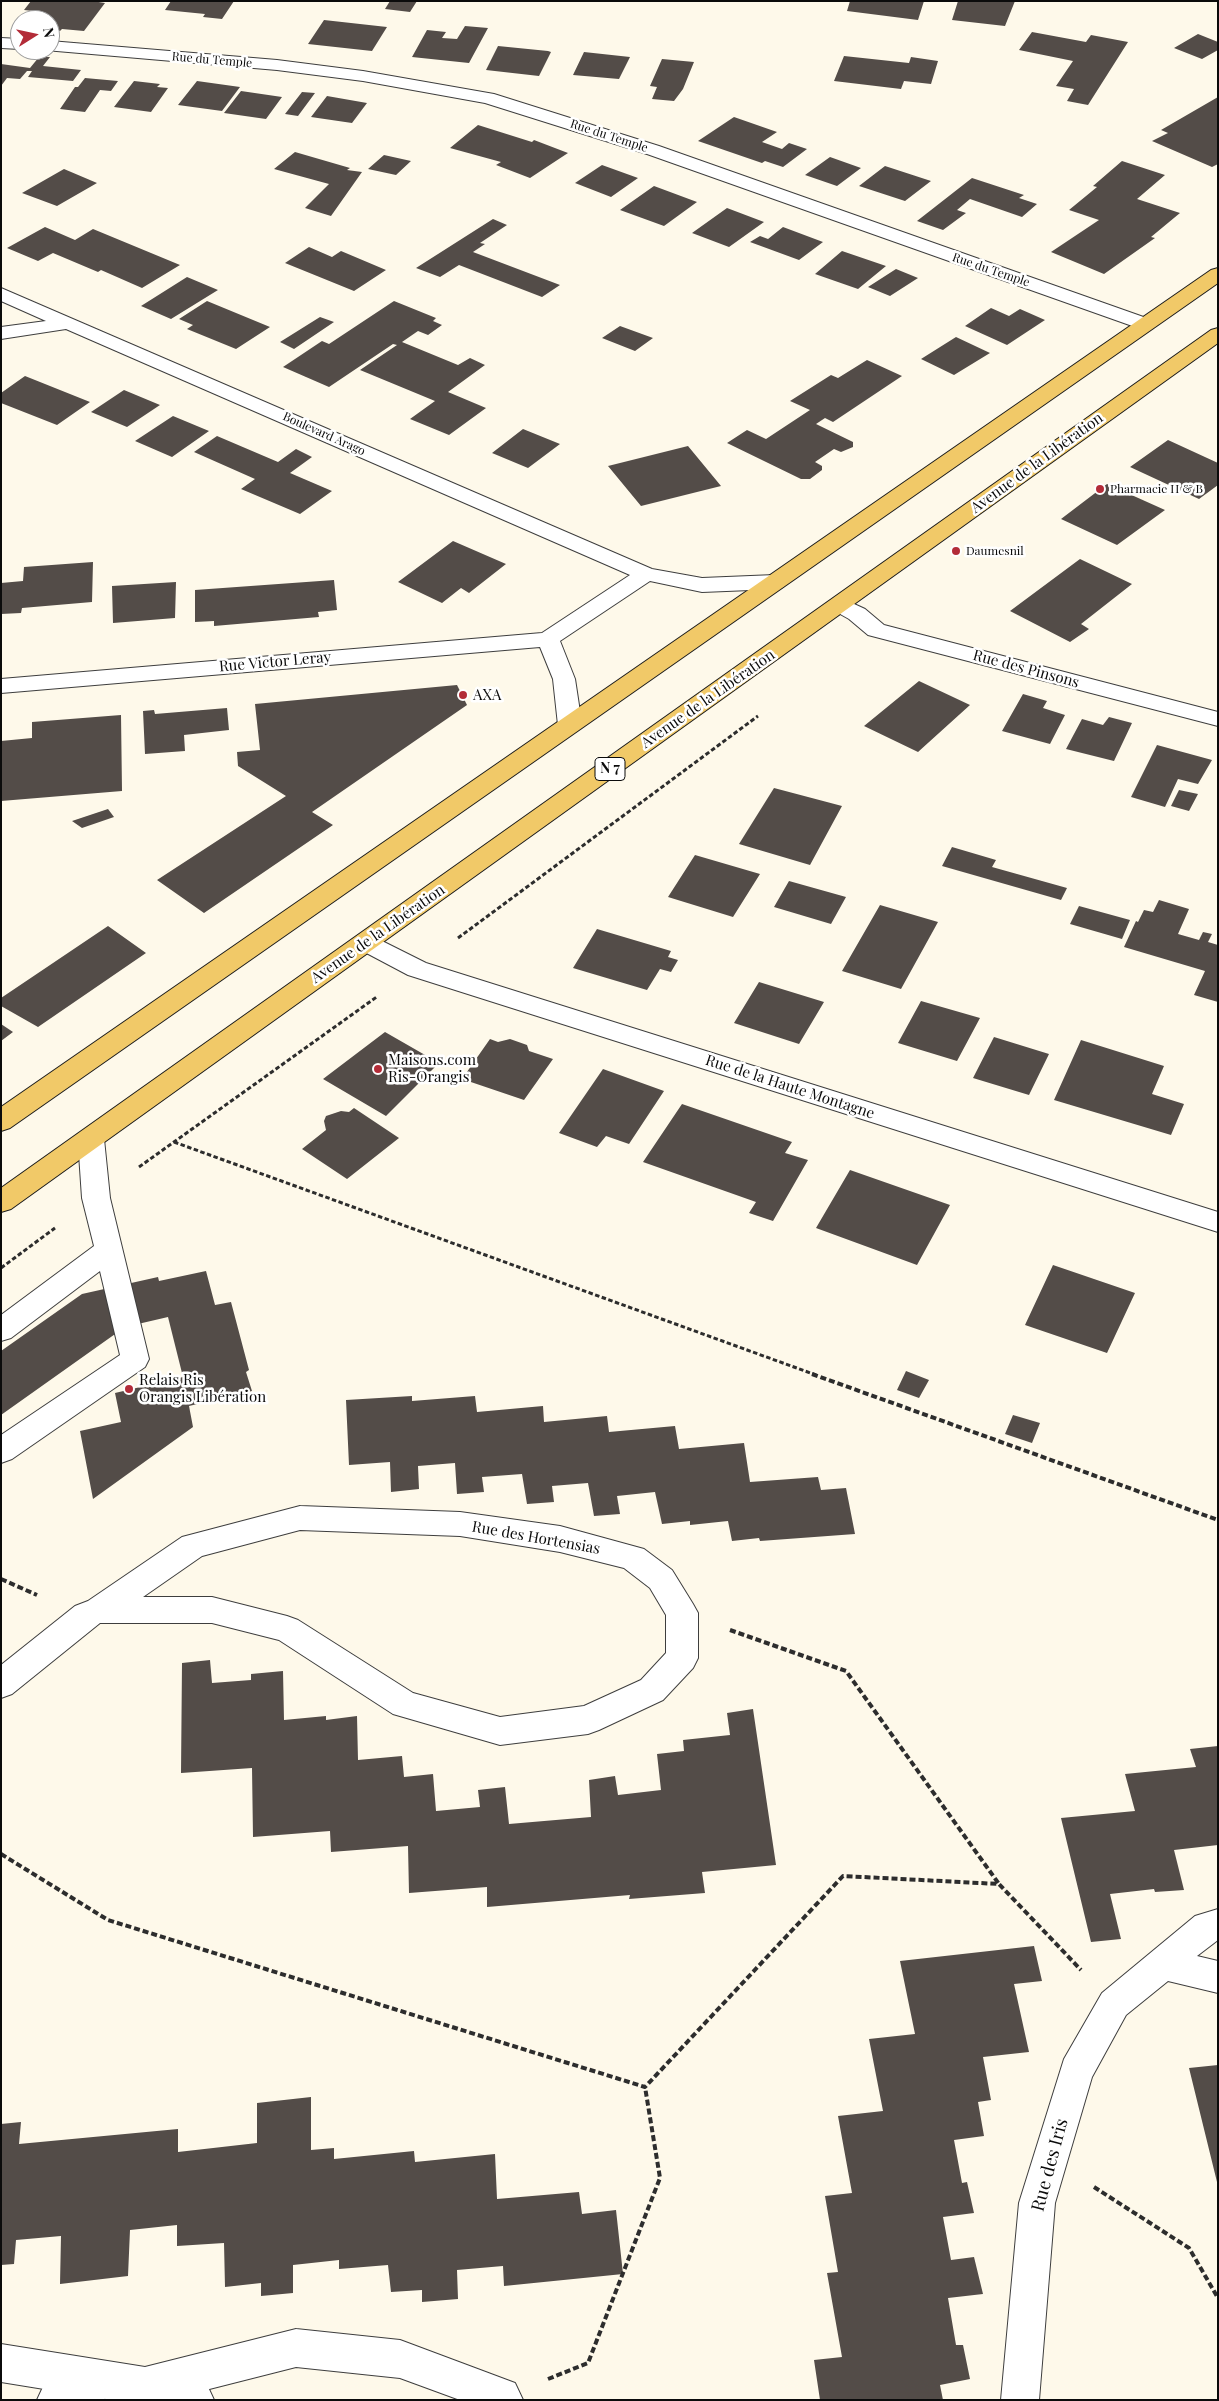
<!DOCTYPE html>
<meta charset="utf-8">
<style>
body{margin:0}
#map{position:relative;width:1219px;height:2401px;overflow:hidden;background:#fef9ea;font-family:"Playfair Display",serif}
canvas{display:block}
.frame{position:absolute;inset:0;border:2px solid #0b0b0b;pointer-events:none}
.north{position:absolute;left:10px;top:10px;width:50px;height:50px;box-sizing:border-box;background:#fff;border:1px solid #9d9d9d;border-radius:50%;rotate:80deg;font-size:14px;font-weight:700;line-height:20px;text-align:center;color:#0b0b0b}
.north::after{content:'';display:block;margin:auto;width:18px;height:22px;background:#b32c38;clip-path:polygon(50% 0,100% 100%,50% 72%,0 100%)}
</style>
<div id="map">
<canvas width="1219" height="2401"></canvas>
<div class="frame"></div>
<div class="north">N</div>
</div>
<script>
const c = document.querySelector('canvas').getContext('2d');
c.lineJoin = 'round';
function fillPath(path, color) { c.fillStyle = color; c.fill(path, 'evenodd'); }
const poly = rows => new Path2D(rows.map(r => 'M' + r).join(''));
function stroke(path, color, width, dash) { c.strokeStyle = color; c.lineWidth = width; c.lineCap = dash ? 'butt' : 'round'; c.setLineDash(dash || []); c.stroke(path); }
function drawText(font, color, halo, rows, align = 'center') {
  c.font = font + ' "Playfair Display",serif'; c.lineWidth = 5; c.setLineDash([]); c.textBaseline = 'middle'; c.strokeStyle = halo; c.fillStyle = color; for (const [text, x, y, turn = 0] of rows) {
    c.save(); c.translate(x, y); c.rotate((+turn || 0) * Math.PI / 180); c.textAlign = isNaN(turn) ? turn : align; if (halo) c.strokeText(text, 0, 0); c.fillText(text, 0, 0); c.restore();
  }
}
const building = poly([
 [31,1,92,1,105,3,84,31,62,29,60,31,50,30,50,20,35,20,42,12,24,10],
 [171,1,234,1,222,19,203,17,205,14,165,10],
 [390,1,417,1,410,12,385,9],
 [850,1,924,1,918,20,847,11],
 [958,1,1013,2,1015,1,1005,26,952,20],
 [324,20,387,27,372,51,308,44],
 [465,26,488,28,469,63,412,57,427,30,446,32,442,38,457,39],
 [1032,32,1086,42,1091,35,1128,42,1088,105,1067,101,1074,89,1056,86,1073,61,1019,50],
 [1198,34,1218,42,1218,50,1202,59,1174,48],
 [498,46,548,51,551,52,539,76,486,70],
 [584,52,630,57,619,79,573,75],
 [844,56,909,63,911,57,938,61,931,84,904,81,901,89,834,81],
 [39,57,50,57,43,66,81,70,73,81,28,77,32,71,27,71,20,79,7,78,1,86,1,64,30,68],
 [662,59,694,62,683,89,674,101,652,99,657,87,650,86],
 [85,78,118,81,111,91,100,90,85,112,60,109,75,87,78,87],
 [134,81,160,84,157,87,168,88,151,112,114,107],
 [197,81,240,87,222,111,178,105],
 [241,91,282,97,266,119,224,113],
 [302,92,315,93,298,116,285,114],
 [327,96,367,103,352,123,311,117],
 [1218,97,1218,164,1212,167,1152,141,1168,133,1161,130],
 [734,117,777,132,762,142,782,149,789,143,807,149,783,167,765,161,762,163,698,141],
 [478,125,532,142,534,140,568,153,530,178,496,165,501,162,450,148],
 [295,152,350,168,347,170,362,172,331,216,305,208,329,184,274,169],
 [384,155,411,161,396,175,368,169],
 [830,157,861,168,837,186,805,175],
 [1122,161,1165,175,1137,199,1180,213,1151,237,1155,238,1104,274,1051,252,1099,220,1069,210,1097,187,1093,186],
 [602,165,638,178,611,197,575,183],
 [885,166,931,181,905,201,859,186],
 [64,169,97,183,57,206,22,193],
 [972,178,1024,195,1019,198,1037,204,1022,217,970,199,957,210,966,213,943,230,917,221],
 [654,186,697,202,664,226,620,210],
 [727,208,764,222,729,247,692,233],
 [493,219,507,225,480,243,485,244,473,252,560,285,542,297,459,265,440,277,416,268],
 [45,227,75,240,93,229,180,265,142,288,101,270,98,272,53,253,38,261,7,248],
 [783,227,823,242,799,260,750,242,760,236,768,239],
 [309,247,332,257,341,251,386,270,354,291,285,263],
 [842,251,886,266,858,289,815,274],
 [896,269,918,278,890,296,868,287],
 [187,277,218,290,171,319,141,306],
 [207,301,270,327,236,349,187,329,193,325,179,319],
 [394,301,436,318,433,321,442,325,428,335,418,331,402,342,458,365,470,358,485,365,448,392,486,408,449,435,410,419,435,401,360,370,397,345,393,344,329,387,283,367,322,341,329,344],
 [991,308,1009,316,1020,309,1045,320,1007,345,965,326],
 [320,317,334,322,294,349,280,342],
 [620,326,653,338,635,351,602,338],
 [956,337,990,353,954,375,921,359],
 [867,360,902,376,833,422,825,418,816,424,853,442,853,447,841,452,834,449,815,462,822,466,822,470,810,479,801,479,727,443,747,430,766,439,810,410,790,401,831,375,838,378],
 [25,376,90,402,57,425,1,403,1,393],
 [124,390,160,405,127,427,91,412],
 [173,416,209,431,172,457,135,441],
 [523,429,560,444,528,468,492,453],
 [217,436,278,462,296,449,312,457,290,473,332,491,300,514,241,489,255,479,194,452],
 [1168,440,1218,463,1218,485,1199,499,1130,467],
 [688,446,721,486,641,506,608,466],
 [1107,484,1165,510,1117,545,1061,519],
 [453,541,506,564,469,593,461,588,442,603,398,582],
 [1080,559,1132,584,1081,624,1089,629,1070,642,1010,611],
 [93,562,92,602,22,608,21,613,1,614,1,583,23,581,24,567],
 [334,580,337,610,318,612,319,617,214,626,214,621,195,622,195,590],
 [176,582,175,618,113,623,112,586],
 [919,681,970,705,918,752,864,726],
 [457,685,467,705,312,812,333,825,204,913,157,880,286,796,238,766,237,752,260,750,255,704],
 [1023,694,1047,701,1043,708,1065,715,1050,744,1002,731],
 [227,708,229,730,184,735,185,751,145,754,143,711,154,710,155,714],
 [121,715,122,791,1,801,1,741,32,738,32,722],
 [1109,717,1132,723,1114,761,1066,749,1082,719,1103,725],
 [1157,745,1212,760,1198,784,1178,779,1165,807,1131,797],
 [774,788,842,806,810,865,739,844],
 [1179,790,1198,794,1189,811,1171,806],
 [108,809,114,817,82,828,72,821],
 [952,847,996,860,992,867,1067,888,1061,900,942,866],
 [695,855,760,874,733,917,668,897],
 [789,881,846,897,831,924,774,907],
 [1159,900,1189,909,1178,934,1199,940,1203,932,1212,934,1208,942,1218,945,1218,1002,1194,995,1205,971,1124,947,1136,921,1138,922,1144,910,1153,912],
 [880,905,938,922,901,989,842,971],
 [1079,906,1130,920,1122,939,1070,924],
 [108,926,146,953,38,1027,1,1006,1,998],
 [597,929,671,951,668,957,678,960,671,972,660,969,647,990,573,968],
 [759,982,824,1002,799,1044,734,1023],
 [921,1001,980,1018,957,1061,898,1043],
 [1,1024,13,1032,1,1041],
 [385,1032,439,1063,386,1116,323,1079],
 [994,1037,1049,1054,1029,1095,973,1078],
 [490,1039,498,1042,510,1039,527,1045,529,1051,553,1059,524,1100,462,1079],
 [1081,1040,1164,1066,1152,1094,1184,1104,1171,1135,1054,1100],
 [603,1069,664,1091,629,1144,606,1136,597,1147,559,1133],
 [682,1104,792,1142,785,1153,808,1160,773,1221,749,1213,756,1202,643,1162],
 [354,1108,399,1138,347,1179,302,1149,326,1130,324,1121,326,1116,341,1111,349,1112],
 [850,1170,950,1205,917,1265,816,1228],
 [1053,1265,1135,1293,1107,1353,1025,1325],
 [206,1271,215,1305,231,1302,249,1370,246,1372,252,1391,189,1406,193,1427,93,1499,80,1431,121,1422,115,1393,183,1377,168,1317,125,1327,1,1415,1,1351,82,1294,158,1277,159,1281],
 [906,1371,929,1380,919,1398,897,1390],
 [412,1396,412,1401,475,1396,477,1412,543,1406,544,1422,607,1416,609,1432,675,1426,679,1449,744,1443,750,1482,818,1477,821,1490,846,1488,855,1534,760,1541,759,1538,732,1541,728,1521,690,1525,690,1521,662,1524,655,1492,617,1496,620,1514,594,1516,588,1483,552,1486,554,1502,527,1504,522,1474,482,1477,484,1492,457,1494,455,1463,418,1466,419,1489,391,1492,390,1462,349,1465,346,1400],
 [1013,1415,1040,1423,1032,1443,1005,1434],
 [210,1660,212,1683,251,1680,251,1674,283,1671,284,1720,326,1716,326,1720,357,1716,358,1760,402,1756,404,1777,433,1774,436,1811,480,1807,478,1790,505,1787,509,1824,591,1817,589,1780,615,1776,618,1795,661,1790,657,1754,684,1751,683,1740,730,1735,727,1713,753,1709,776,1865,702,1872,705,1893,629,1899,630,1895,487,1907,487,1887,409,1893,408,1846,331,1852,330,1831,253,1837,252,1768,181,1773,182,1663],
 [1218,1746,1218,1845,1174,1850,1184,1890,1155,1892,1154,1889,1110,1894,1121,1939,1091,1942,1061,1818,1135,1811,1125,1774,1196,1767,1190,1749],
 [1034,1946,1042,1981,1014,1984,1029,2052,983,2057,991,2100,978,2102,984,2136,954,2140,962,2183,967,2182,974,2213,943,2217,951,2260,974,2257,983,2294,948,2298,956,2345,963,2345,970,2379,940,2385,943,2400,820,2400,814,2360,842,2357,827,2273,838,2272,825,2196,852,2193,838,2116,883,2111,869,2039,915,2034,900,1961],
 [1218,2065,1218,2181,1217,2182,1189,2068],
 [311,2097,311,2150,334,2148,334,2159,414,2151,415,2162,495,2154,497,2199,579,2192,582,2214,616,2210,623,2274,504,2286,503,2266,457,2270,458,2299,422,2302,422,2290,391,2292,388,2265,339,2269,339,2260,293,2265,293,2293,261,2296,261,2283,225,2287,224,2243,177,2246,177,2225,130,2230,128,2276,60,2284,61,2236,16,2240,14,2264,1,2265,1,2124,21,2122,19,2144,178,2129,178,2152,257,2143,257,2103]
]);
const pathFar1 = poly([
 [458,938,758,716],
 [174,1142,816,1375],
 [139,1167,378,996],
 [1,1268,55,1228]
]);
const path = poly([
 [812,1374,1218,1520],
 [1,1579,37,1595],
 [730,1630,846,1671,999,1884],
 [1,1854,108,1920,645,2087,843,1876,999,1884,1081,1970],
 [1094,2187,1189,2248,1218,2298],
 [548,2379,588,2363,660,2178,645,2087]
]);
const service = poly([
 [91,1129,101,1132,104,1139,110,1198,149,1359,145,1367,12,1459,1,1463,1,1435,120,1355,100,1271,11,1338,1,1341,1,1315,94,1246,82,1198,78,1139,81,1132,91,1129],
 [296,2329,400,2340,515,2383,523,2400,460,2400,400,2378,296,2367,166,2400,132,2400,126,2386,132,2373,145,2367,296,2329],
 [103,2361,116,2367,122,2380,116,2393,102,2400,37,2400,43,2387,103,2361]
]);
const minor = poly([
 [1,38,20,39,20,49,1,48,1,38],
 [50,41,277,60,363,71,494,94,659,146,1152,320,1155,324,1152,328,1145,330,1138,328,647,154,485,103,363,81,277,70,45,50,50,50,50,41],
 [1,288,652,569,702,578,775,575,783,577,786,582,783,587,775,589,702,592,650,581,560,641,575,679,582,725,578,730,570,732,562,730,558,725,553,679,540,647,1,693,1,679,542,633,630,575,66,329,1,339,1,327,46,321,1,301,1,288],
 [841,598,865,609,884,625,1218,712,1218,726,868,635,849,619,833,610,830,605,833,600,841,598],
 [366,933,426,963,1218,1212,1218,1232,408,975,357,948,353,942,357,936,366,933],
 [300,1506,460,1512,560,1526,644,1549,672,1570,693,1604,698,1613,698,1658,693,1668,663,1700,599,1730,588,1734,500,1745,393,1714,279,1640,212,1623,100,1623,12,1694,1,1698,1,1665,75,1606,88,1601,182,1537,300,1506],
 [300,1530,460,1536,560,1552,624,1568,650,1588,666,1615,666,1653,641,1680,584,1706,500,1717,413,1693,298,1620,287,1616,212,1597,143,1597,202,1556,300,1530],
 [1218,1909,1218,1940,1197,1956,1218,1961,1218,1993,1168,1981,1126,2015,1092,2077,1055,2203,1039,2400,1001,2400,1019,2203,1064,2059,1102,1993,1195,1916,1218,1909],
 [1,2344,145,2367,208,2387,214,2400,112,2400,1,2382,1,2344]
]);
const primary = poly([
 [1218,268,1218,283,10,1128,1,1131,1,1107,1211,270,1218,268],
 [1218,328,1218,343,11,1209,1,1212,1,1188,1211,330,1218,328]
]);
const markers = [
 [1100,489,5,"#b32c38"],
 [956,551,5,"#b32c38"],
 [463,695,5,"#b32c38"],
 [378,1069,5,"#b32c38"],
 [129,1389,5,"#b32c38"]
];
const farStreetnames = [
 ["Rue du Temple",212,60,5],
 ["Rue du Temple",609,136,18],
 ["Rue du Temple",991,270,19],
 ["Boulevard Arago",324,434,24]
];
const farPoinames = [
 ["Pharmacie H & B",1110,489],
 ["Daumesnil",966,551]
];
const shields = [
 [610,769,30]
];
const shieldNames = [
 ["N 7",610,769]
];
const streetNames = [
 ["Avenue de la Libération",1037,463,-36],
 ["Rue Victor Leray",275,662,-5],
 ["Rue des Pinsons",1026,669,15],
 ["Avenue de la Libération",708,699,-35],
 ["Avenue de la Libération",378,934,-35],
 ["Rue de la Haute Montagne",790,1087,18],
 ["Rue des Hortensias",536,1538,10]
];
const poiNames = [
 ["AXA",473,695],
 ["Maisons.com",388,1060],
 ["Ris-Orangis",388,1077],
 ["Relais Ris",139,1380],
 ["Orangis Libération",139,1397]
];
const nearStreetnames = [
 ["Rue des Iris",1050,2165,-75]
];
fillPath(building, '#534c48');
stroke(service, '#3e3e3e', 2);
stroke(minor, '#3e3e3e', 2);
stroke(primary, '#1c1c1c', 2);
stroke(pathFar1, '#2d2d2d', 3, [4.5, 2.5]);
stroke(path, '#2d2d2d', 4, [6, 3]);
fillPath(service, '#fff');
fillPath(minor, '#fff');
fillPath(primary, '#f1c968');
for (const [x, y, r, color] of markers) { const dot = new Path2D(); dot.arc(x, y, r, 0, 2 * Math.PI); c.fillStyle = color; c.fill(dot); stroke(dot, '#fff', 2); }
drawText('12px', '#0b0b0b', '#fff', farStreetnames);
drawText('12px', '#0b0b0b', '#fff', farPoinames, 'left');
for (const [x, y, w] of shields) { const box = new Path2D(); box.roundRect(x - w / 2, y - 11.5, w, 23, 4); c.fillStyle = '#fff'; c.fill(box); stroke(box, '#0b0b0b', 1); }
drawText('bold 14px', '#0b0b0b', null, shieldNames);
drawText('15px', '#0b0b0b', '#fff', streetNames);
drawText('15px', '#0b0b0b', '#fff', poiNames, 'left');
drawText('18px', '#0b0b0b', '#fff', nearStreetnames);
</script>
